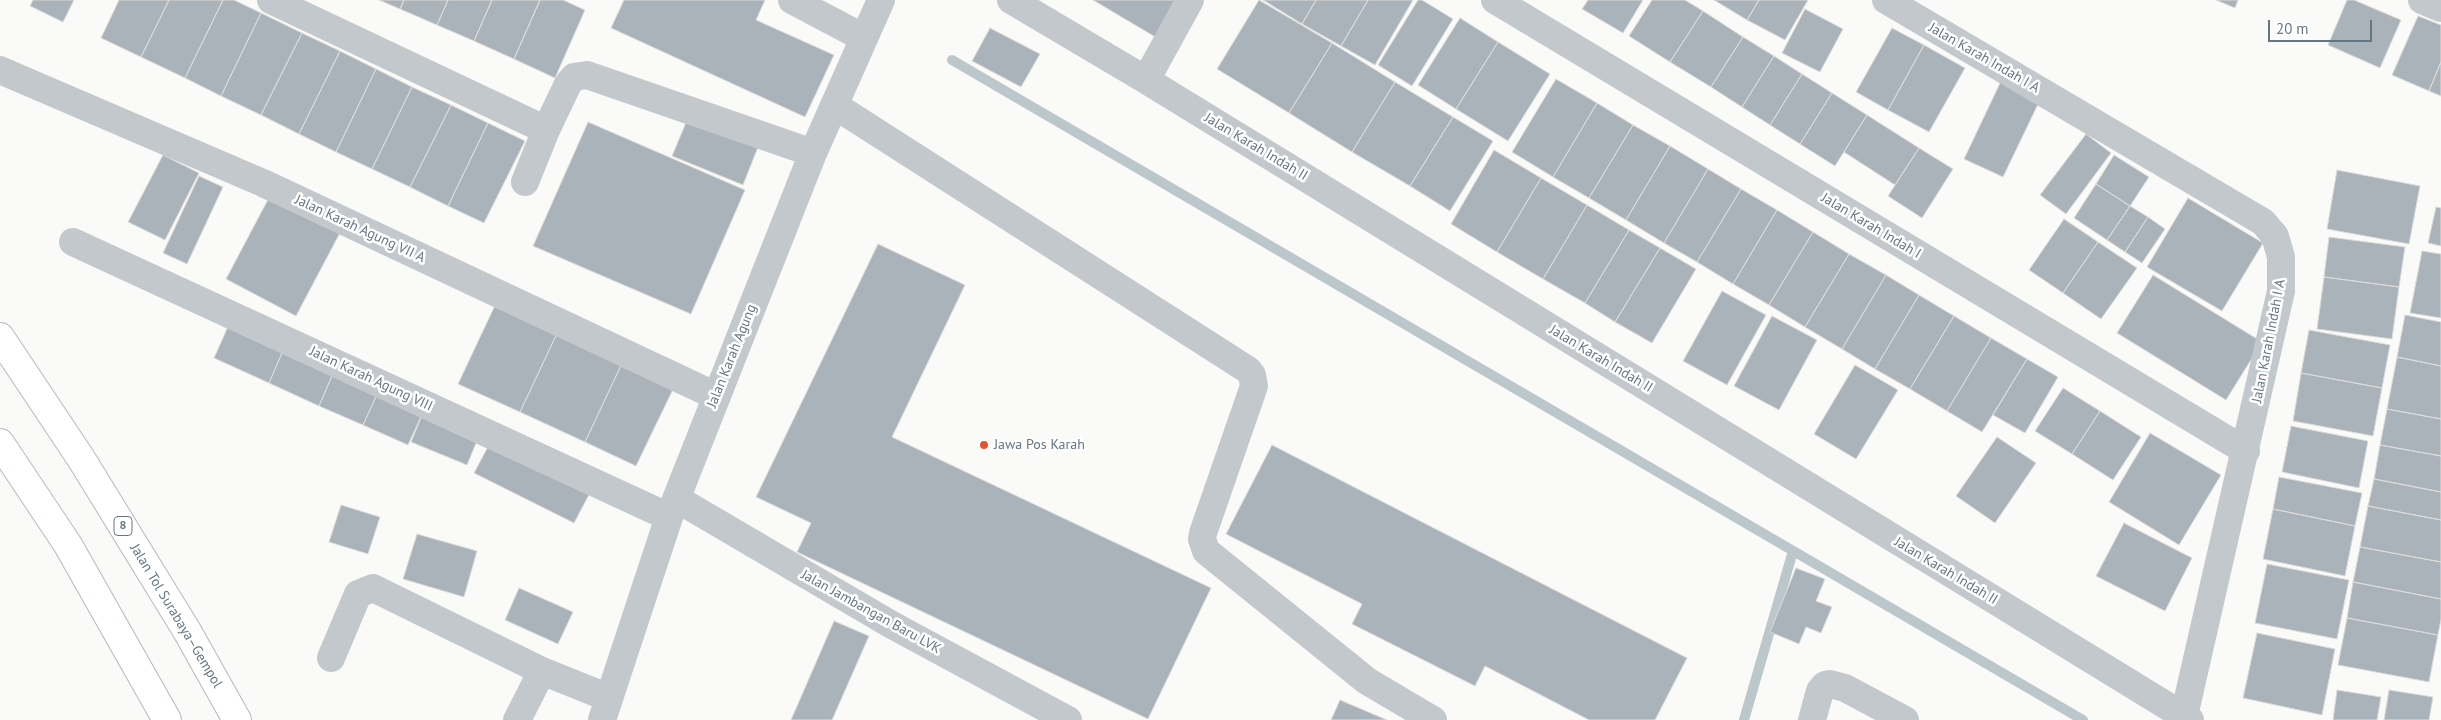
<!DOCTYPE html>
<meta charset="utf-8">
<style>
body{margin:0}
#map{position:relative;width:2441px;height:720px;overflow:hidden;background:#fafaf8;font-family:"PT Sans",sans-serif}
canvas{display:block}
.scale{position:absolute;left:2268px;top:20px;width:104px;height:22px;box-sizing:border-box;border:2px solid #657683;border-top:0;padding-left:6px;font-size:15px;line-height:18px;white-space:nowrap;color:#657683;-webkit-text-stroke:4px #fff;paint-order:stroke}
</style>
<div id="map">
<canvas width="2441" height="720"></canvas>
<div class="scale">20 m</div>
</div>
<script>
const c = document.querySelector('canvas').getContext('2d');
c.lineJoin = 'round';
const poly = rows => new Path2D(rows.map(r => 'M' + r).join(''));
function stroke(path, color, width, dash) { c.strokeStyle = color; c.lineWidth = width; c.lineCap = dash ? 'butt' : 'round'; c.setLineDash(dash || []); c.stroke(path); }
function fillPath(path, color) { c.fillStyle = color; c.fill(path, 'evenodd'); }
function drawText(font, color, halo, rows, align = 'center') {
  c.font = font + ' "PT Sans",sans-serif'; c.lineWidth = 5; c.setLineDash([]); c.textBaseline = 'middle'; c.strokeStyle = halo; c.fillStyle = color; for (const [text, x, y, turn = 0] of rows) {
    c.save(); c.translate(x, y); c.rotate((+turn || 0) * Math.PI / 180); c.textAlign = isNaN(turn) ? turn : align; if (halo) c.strokeText(text, 0, 0); c.fillText(text, 0, 0); c.restore();
  }
}
const stream = poly([
 [952,60,2083,720],
 [1744,720,1793,551]
]);
const building = poly([
 [33,0,74,0,63,22,30,6,33,0],
 [119,0,169,0,141,57,101,38,119,0],
 [169,0,223,0,185,78,141,57,169,0],
 [223,0,234,0,261,13,221,96,185,78,223,0],
 [379,0,404,0,400,9,379,0],
 [404,0,448,0,437,25,400,9,404,0],
 [448,0,492,0,474,41,437,25,448,0],
 [492,0,540,0,514,59,474,41,492,0],
 [540,0,563,0,585,10,555,78,514,59,540,0],
 [624,0,765,0,756,20,834,55,805,117,611,28,624,0],
 [1093,0,1180,0,1157,38,1093,0],
 [1259,0,1332,43,1289,113,1217,69,1259,0],
 [1263,0,1316,0,1302,24,1263,0],
 [1316,0,1368,0,1341,46,1302,24,1316,0],
 [1368,0,1413,0,1375,65,1341,46,1368,0],
 [1418,0,1422,0,1453,19,1412,86,1378,65,1418,0],
 [1588,0,1643,0,1623,33,1582,9,1588,0],
 [1652,0,1685,0,1703,11,1670,62,1629,36,1652,0],
 [1714,0,1759,0,1747,20,1714,0],
 [1759,0,1808,0,1785,40,1747,20,1759,0],
 [2216,0,2238,0,2235,8,2216,0],
 [2347,0,2354,0,2401,20,2380,68,2328,45,2347,0],
 [1805,9,1843,29,1820,72,1782,53,1805,9],
 [1703,11,1743,37,1711,87,1670,62,1703,11],
 [261,13,302,33,261,115,221,96,261,13],
 [2418,16,2441,25,2441,62,2429,91,2392,75,2418,16],
 [1460,18,1498,42,1456,109,1418,85,1460,18],
 [990,28,1040,54,1021,87,972,61,990,28],
 [1892,28,1924,45,1888,110,1856,92,1892,28],
 [302,33,340,51,299,134,261,115,302,33],
 [1743,37,1774,56,1742,107,1711,87,1743,37],
 [1498,42,1550,74,1508,141,1456,109,1498,42],
 [1332,43,1395,82,1352,152,1289,113,1332,43],
 [1924,45,1965,68,1929,132,1888,110,1924,45],
 [340,51,376,69,336,152,299,134,340,51],
 [1774,56,1802,74,1770,125,1742,107,1774,56],
 [2441,62,2441,96,2429,91,2441,62],
 [376,69,412,87,372,169,336,152,376,69],
 [1802,74,1832,93,1800,144,1770,125,1802,74],
 [1556,79,1597,103,1553,177,1512,152,1556,79],
 [2002,79,2041,98,2003,177,1964,159,2002,79],
 [1395,82,1453,117,1410,186,1352,152,1395,82],
 [412,87,451,105,410,187,372,169,412,87],
 [1832,93,1867,115,1835,166,1800,144,1832,93],
 [1597,103,1633,125,1589,198,1553,177,1597,103],
 [451,105,488,123,448,206,410,187,451,105],
 [690,113,760,142,743,185,672,156,690,113],
 [1867,115,1919,148,1895,185,1844,152,1867,115],
 [1453,117,1493,141,1450,211,1410,186,1453,117],
 [588,122,745,190,691,314,533,246,588,122],
 [488,123,525,141,484,223,448,206,488,123],
 [1633,125,1670,146,1626,220,1589,198,1633,125],
 [2086,134,2111,153,2066,214,2040,195,2086,134],
 [1670,146,1708,169,1664,243,1626,220,1670,146],
 [1919,148,1953,169,1922,218,1888,196,1919,148],
 [1494,150,1541,178,1497,252,1451,224,1494,150],
 [163,155,199,173,165,240,128,222,163,155],
 [2114,155,2149,177,2130,206,2096,184,2114,155],
 [1708,169,1741,189,1697,262,1664,243,1708,169],
 [2337,170,2420,186,2409,244,2327,229,2337,170],
 [199,176,223,187,187,264,163,253,199,176],
 [1541,178,1587,205,1543,279,1497,252,1541,178],
 [2096,184,2130,206,2107,240,2074,218,2096,184],
 [1741,189,1777,210,1733,284,1697,262,1741,189],
 [272,192,342,229,296,316,226,279,272,192],
 [2188,198,2263,243,2222,311,2147,267,2188,198],
 [1587,205,1629,230,1585,303,1543,279,1587,205],
 [2130,206,2148,217,2125,252,2107,240,2130,206],
 [2436,207,2441,208,2441,246,2428,243,2436,207],
 [1777,210,1813,232,1769,305,1733,284,1777,210],
 [2148,217,2165,229,2142,263,2125,252,2148,217],
 [2064,219,2098,242,2063,293,2029,270,2064,219],
 [1629,230,1660,248,1615,322,1585,303,1629,230],
 [1813,232,1849,254,1805,327,1769,305,1813,232],
 [2329,237,2405,247,2399,287,2324,277,2329,237],
 [2098,242,2137,268,2101,319,2063,293,2098,242],
 [878,244,965,285,892,437,1211,588,1148,719,797,552,811,523,756,497,878,244],
 [1660,248,1696,269,1652,343,1615,322,1660,248],
 [2422,251,2441,254,2441,318,2410,313,2422,251],
 [1849,254,1886,275,1842,349,1805,327,1849,254],
 [1886,275,1919,295,1875,369,1842,349,1886,275],
 [2153,275,2262,342,2226,400,2117,333,2153,275],
 [2324,277,2399,287,2392,339,2317,329,2324,277],
 [1722,291,1766,315,1727,385,1683,361,1722,291],
 [1919,295,1954,316,1910,389,1875,369,1919,295],
 [498,299,560,327,520,412,458,384,498,299],
 [2405,315,2441,322,2441,366,2397,357,2405,315],
 [1772,316,1817,340,1779,410,1734,386,1772,316],
 [1954,316,1991,338,1947,411,1910,389,1954,316],
 [230,322,285,346,269,383,214,358,230,322],
 [560,327,625,357,585,442,520,412,560,327],
 [2309,330,2390,345,2382,388,2301,373,2309,330],
 [1991,338,2027,359,1982,432,1947,411,1991,338],
 [285,346,335,369,319,406,269,383,285,346],
 [625,357,677,381,636,466,585,442,625,357],
 [2397,357,2441,366,2441,419,2387,409,2397,357],
 [2027,359,2058,377,2025,433,1993,415,2027,359],
 [1855,365,1898,390,1856,459,1814,434,1855,365],
 [335,369,380,388,363,425,319,406,335,369],
 [2301,373,2382,388,2373,436,2293,421,2301,373],
 [380,388,425,408,408,445,363,425,380,388],
 [2063,388,2100,411,2072,454,2035,431,2063,388],
 [425,408,481,431,467,465,411,442,425,408],
 [2387,409,2441,419,2441,456,2380,445,2387,409],
 [2100,411,2141,437,2113,480,2072,454,2100,411],
 [2291,426,2368,441,2359,488,2282,472,2291,426],
 [2150,433,2221,475,2179,545,2109,502,2150,433],
 [1997,437,2036,463,1995,523,1956,496,1997,437],
 [491,441,591,491,574,523,474,473,491,441],
 [1272,445,1687,658,1655,720,1589,720,1485,666,1475,686,1352,624,1362,604,1226,534,1272,445],
 [2380,445,2441,456,2441,492,2374,479,2380,445],
 [2279,477,2362,493,2355,526,2273,509,2279,477],
 [2374,479,2441,492,2441,520,2368,506,2374,479],
 [341,505,380,517,368,554,329,542,341,505],
 [2368,506,2441,520,2441,562,2360,547,2368,506],
 [2273,509,2355,526,2345,576,2263,559,2273,509],
 [2124,523,2192,558,2165,611,2096,576,2124,523],
 [417,534,477,551,464,597,403,579,417,534],
 [2360,547,2441,562,2441,599,2353,582,2360,547],
 [2267,564,2349,580,2337,639,2255,623,2267,564],
 [1796,568,1825,579,1816,601,1832,607,1821,633,1806,627,1799,644,1770,632,1796,568],
 [2353,582,2441,599,2441,619,2438,635,2347,618,2353,582],
 [519,588,573,612,558,644,505,620,519,588],
 [2347,618,2438,635,2429,682,2338,665,2347,618],
 [834,621,869,636,832,720,791,720,834,621],
 [2257,633,2335,649,2322,715,2243,698,2257,633],
 [2337,690,2381,697,2377,720,2333,720,2337,690],
 [2389,690,2433,697,2429,720,2384,720,2389,690],
 [1340,700,1387,720,1331,720,1340,700]
]);
const minor = poly([
 [271,0,546,130,568,84,574,77,587,75,813,153],
 [792,0,864,38],
 [1011,0,1146,80,2190,720],
 [1495,0,2246,451],
 [1886,0,2263,222,2275,236,2281,257,2281,291,2184,716],
 [2422,0,2441,8],
 [0,70,263,183,716,396],
 [1146,80,1190,0],
 [834,105,1248,370,1252,375,1254,386,1203,533,1202,539,1206,551,1367,681,1433,720],
 [525,182,546,130],
 [73,242,669,517],
 [677,499,892,625,1068,720],
 [331,658,358,594,373,588,542,671,609,698],
 [517,720,542,671],
 [602,720,669,517,813,153,881,0],
 [1812,720,1820,691,1825,685,1830,684,1845,688,1905,720]
]);
const highway = poly([
 [0,337,82,460,187,631,237,720],
 [0,443,68,545,167,720]
]);
const markers = [
 [984,445,5,"#e4572e"]
];
const shields = [
 [123,526,18]
];
const shieldNames = [
 ["8",123,526]
];
const streetNames = [
 ["Jalan Karah Indah I A",1984,58,30],
 ["Jalan Karah Indah II",1256,147,31],
 ["Jalan Karah Indah I",1871,226,31],
 ["Jalan Karah Agung VII A",360,229,25],
 ["Jalan Karah Indah I A",2269,341,-79],
 ["Jalan Karah Agung",732,356,-68],
 ["Jalan Karah Indah II",1601,359,31],
 ["Jalan Karah Agung VIII",371,379,25],
 ["Jalan Karah Indah II",1946,571,31],
 ["Jalan Jambangan Baru LVK",871,612,29],
 ["Jalan Tol Surabaya–Gempol",176,616,59]
];
const poiNames = [
 ["Jawa Pos Karah",994,445]
];
stroke(stream, '#bbc7cb', 10);
fillPath(building, '#aab3b9');
stroke(building, '#dcdcda', 1);
stroke(highway, '#b4b9bd', 30);
stroke(minor, '#c3c8cc', 28);
stroke(highway, '#fff', 28);
for (const [x, y, r, color] of markers) { const dot = new Path2D(); dot.arc(x, y, r, 0, 2 * Math.PI); c.fillStyle = color; c.fill(dot); stroke(dot, '#fff', 2); }
for (const [x, y, w] of shields) { const box = new Path2D(); box.roundRect(x - w / 2, y - 9.5, w, 19, 4); c.fillStyle = '#fff'; c.fill(box); stroke(box, '#657683', 1); }
drawText('bold 12px', '#657683', null, shieldNames);
drawText('14px', '#657683', '#fff', streetNames);
drawText('14px', '#657683', '#fff', poiNames, 'left');
</script>
